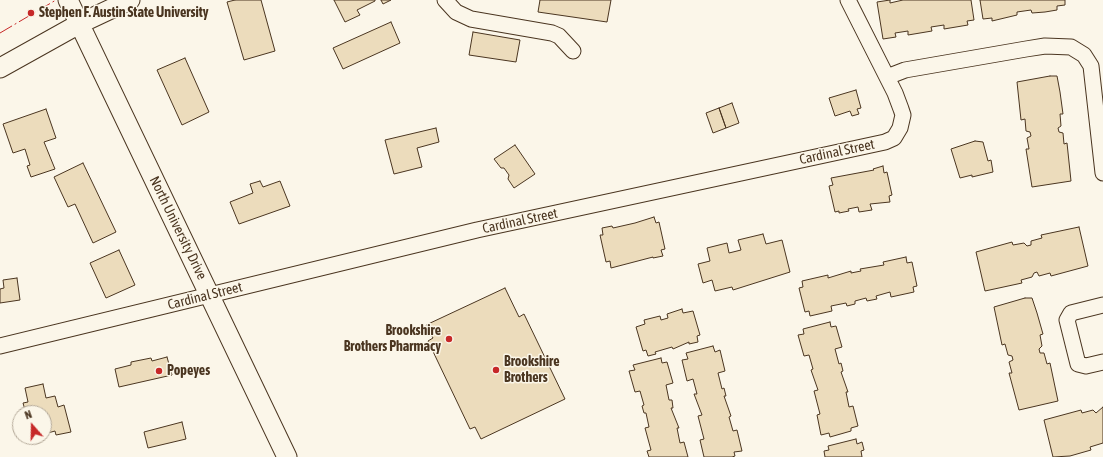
<!DOCTYPE html>
<style>
body{margin:0}
#map{position:relative;width:1103px;height:457px;overflow:hidden;background:#fbf6e9;font-family:"Asap Condensed",sans-serif}
canvas{display:block}
.north{position:absolute;left:12px;top:405px;width:40px;height:40px;box-sizing:border-box;background:#fbf6e9;border:1px solid #b4a999;border-radius:50%;rotate:340deg;font-size:11px;font-weight:700;line-height:16px;text-align:center;color:#4a3520}
.north::after{content:'';display:block;margin:auto;width:14px;height:18px;background:#c62828;clip-path:polygon(50% 0,100% 100%,50% 72%,0 100%)}
</style>
<div id="map">
<canvas width="1103" height="457"></canvas>
<div class="north">N</div>
</div>
<script>
const c = document.querySelector('canvas').getContext('2d');
c.lineJoin = 'round';
function fillPath(path, color) { c.fillStyle = color; c.fill(path, 'evenodd'); }
const poly = rows => new Path2D(rows.map(r => 'M' + r).join(''));
function stroke(path, color, width, dash) { c.strokeStyle = color; c.lineWidth = width; c.lineCap = dash ? 'butt' : 'round'; c.setLineDash(dash || []); c.stroke(path); }
function drawText(font, color, halo, rows, align = 'center') {
  c.font = font + ' "Asap Condensed",sans-serif'; c.lineWidth = 3; c.setLineDash([]); c.textBaseline = 'middle'; c.strokeStyle = halo; c.fillStyle = color; for (const [text, x, y, turn = 0] of rows) {
    c.save(); c.translate(x, y); c.rotate((+turn || 0) * Math.PI / 180); c.textAlign = isNaN(turn) ? turn : align; if (halo) c.strokeText(text, 0, 0); c.fillText(text, 0, 0); c.restore();
  }
}
const building = poly([
 [235,0,261,0,275,51,244,60,227,2,235,0],
 [334,0,375,0,375,1,357,10,360,15,345,22,334,0],
 [381,0,391,0,383,4,381,0],
 [540,0,611,0,607,22,538,12,540,0],
 [890,0,890,3,903,0,971,0,974,20,967,21,968,25,944,29,944,25,931,27,932,31,908,35,908,31,895,33,896,37,883,39,877,2,890,0],
 [980,0,1065,0,1065,5,1057,6,1057,10,1045,12,1032,13,1031,10,1017,12,1017,15,992,21,992,18,983,19,980,0],
 [391,22,400,43,343,69,333,48,391,22],
 [473,32,520,40,516,62,469,55,473,32],
 [185,58,209,112,182,125,157,70,185,58],
 [1050,76,1057,76,1060,92,1063,114,1060,114,1061,126,1058,128,1059,132,1063,133,1064,144,1067,143,1071,181,1032,187,1026,149,1029,149,1027,138,1031,136,1030,132,1026,131,1025,119,1021,120,1017,82,1050,76],
 [856,90,861,108,857,109,859,114,852,116,850,111,835,116,829,98,856,90],
 [732,103,739,123,726,128,719,108,732,103],
 [719,108,726,128,713,133,706,113,719,108],
 [46,109,56,138,44,142,55,169,31,177,27,166,30,165,25,149,13,153,3,124,46,109],
 [436,128,439,142,417,148,422,167,394,174,385,140,436,128],
 [975,141,983,142,988,161,991,160,993,172,972,177,972,175,960,178,951,149,975,141],
 [515,145,535,174,514,188,508,179,509,175,504,168,501,168,494,159,515,145],
 [83,163,116,232,93,243,75,204,68,207,54,177,83,163],
 [883,166,884,173,887,172,892,195,889,196,890,202,870,204,872,210,859,212,858,207,848,209,849,211,839,213,839,211,835,212,829,186,833,185,831,178,874,170,873,169,883,166],
 [260,181,263,187,280,181,290,206,239,224,230,202,253,193,250,184,260,181],
 [654,217,656,223,659,222,665,249,661,250,663,256,653,258,653,257,611,268,610,261,606,262,600,235,603,235,602,228,612,226,613,228,635,223,654,217],
 [1079,227,1088,266,1051,276,1050,273,1039,276,1037,272,1034,273,1032,277,1021,280,1022,283,985,291,976,252,1012,242,1013,245,1024,243,1027,246,1031,245,1031,241,1042,238,1041,235,1079,227],
 [763,234,766,244,782,240,790,272,733,290,732,287,715,291,712,280,703,283,698,264,710,261,707,248,727,243,729,253,741,250,738,240,763,234],
 [119,250,135,285,106,298,90,263,119,250],
 [906,257,907,263,912,262,917,286,913,287,914,292,891,297,890,292,876,296,877,299,867,301,866,298,855,301,855,304,847,306,846,303,831,306,832,311,810,316,809,311,805,312,799,288,803,287,802,281,828,275,828,278,851,271,851,273,861,271,860,269,884,265,883,262,906,257],
 [17,278,20,300,0,303,0,289,4,288,3,280,17,278],
 [505,288,519,317,524,314,565,399,481,439,475,427,470,429,428,341,433,338,426,325,505,288],
 [1025,298,1032,298,1037,313,1043,334,1040,335,1042,346,1039,349,1040,353,1044,353,1047,364,1050,363,1058,401,1019,410,1009,373,1012,373,1009,362,1013,360,1012,356,1008,355,1005,344,1002,345,994,307,1025,298],
 [682,309,683,313,693,311,700,335,697,336,698,342,689,344,689,342,673,349,672,347,655,352,656,354,648,356,646,350,643,351,636,327,645,324,644,320,660,316,661,320,668,318,667,314,682,309],
 [830,322,831,327,836,326,842,347,835,349,839,364,841,363,843,371,841,372,848,392,846,392,849,407,853,406,858,426,851,428,851,431,830,437,829,433,821,435,817,415,820,414,814,391,818,390,811,370,813,369,809,355,804,356,798,335,804,334,803,329,830,322],
 [713,346,715,352,720,350,725,371,718,373,722,389,724,388,726,396,724,396,731,416,729,417,733,431,737,430,742,451,734,452,735,456,732,457,704,457,700,440,704,439,698,416,702,415,694,394,697,394,693,379,687,381,682,360,688,359,686,353,713,346],
 [167,357,172,375,119,387,115,369,131,365,131,362,151,358,152,361,167,357],
 [661,358,662,363,667,362,673,383,666,385,669,400,672,400,673,408,671,408,679,428,677,428,680,443,684,442,688,457,649,457,647,451,651,450,645,428,649,427,646,413,644,413,642,406,644,405,640,391,635,392,629,371,635,370,633,365,661,358],
 [43,384,46,398,55,396,58,407,64,405,71,432,56,435,55,431,44,434,44,413,21,413,21,411,25,410,23,403,28,402,25,388,43,384],
 [1103,407,1103,443,1090,447,1091,450,1070,456,1053,457,1044,420,1081,410,1082,413,1093,410,1096,413,1103,407],
 [182,422,186,439,148,448,144,432,182,422],
 [856,439,857,444,862,442,864,450,861,451,862,457,825,457,824,451,829,450,828,446,856,439]
]);
const minor = poly([
 [445,0,456,12,471,19,552,33,559,36,573,51],
 [887,77,905,70,1026,49,1045,46,1071,47,1084,55,1091,66,1103,173],
 [1103,305,1071,313,1067,320,1078,364,1086,366,1103,362],
 [0,346,477,230,885,142,894,138,900,128,903,115,901,109,895,93,848,0]
]);
const major = poly([
 [68,0,287,457],
 [0,68,79,24,130,0]
]);
const power = poly([
 [0,33,56,0]
]);
const markers = [
 [31,13,4,"#c62828"],
 [449,339,4,"#c62828"],
 [496,370,4,"#c62828"],
 [159,371,4,"#c62828"]
];
const poiNames = [
 ["Stephen F. Austin State University",39,13],
 ["Brookshire",441,331,"right"],
 ["Brothers Pharmacy",441,347,"right"],
 ["Brookshire",504,362],
 ["Brothers",504,378],
 ["Popeyes",167,371]
];
const streetNames = [
 ["Cardinal Street",837,152,-12],
 ["Cardinal Street",520,221,-12],
 ["North University Drive",178,228,64],
 ["Cardinal Street",205,296,-14]
];
fillPath(building, '#ecdcbc');
stroke(building, '#4a3520', 1);
stroke(minor, '#4a3520', 17);
stroke(major, '#4a3520', 21);
stroke(minor, '#fbf6e9', 15);
stroke(major, '#fbf6e9', 19);
stroke(power, '#c62828', 1, [14, 3, 2, 3]);
for (const [x, y, r, color] of markers) { const dot = new Path2D(); dot.arc(x, y, r, 0, 2 * Math.PI); c.fillStyle = color; c.fill(dot); stroke(dot, '#fbf6e9', 1.5); }
drawText('bold 14px', '#4a3520', '#fbf6e9', poiNames, 'left');
drawText('14px', '#4a3520', '#fbf6e9', streetNames);
</script>
